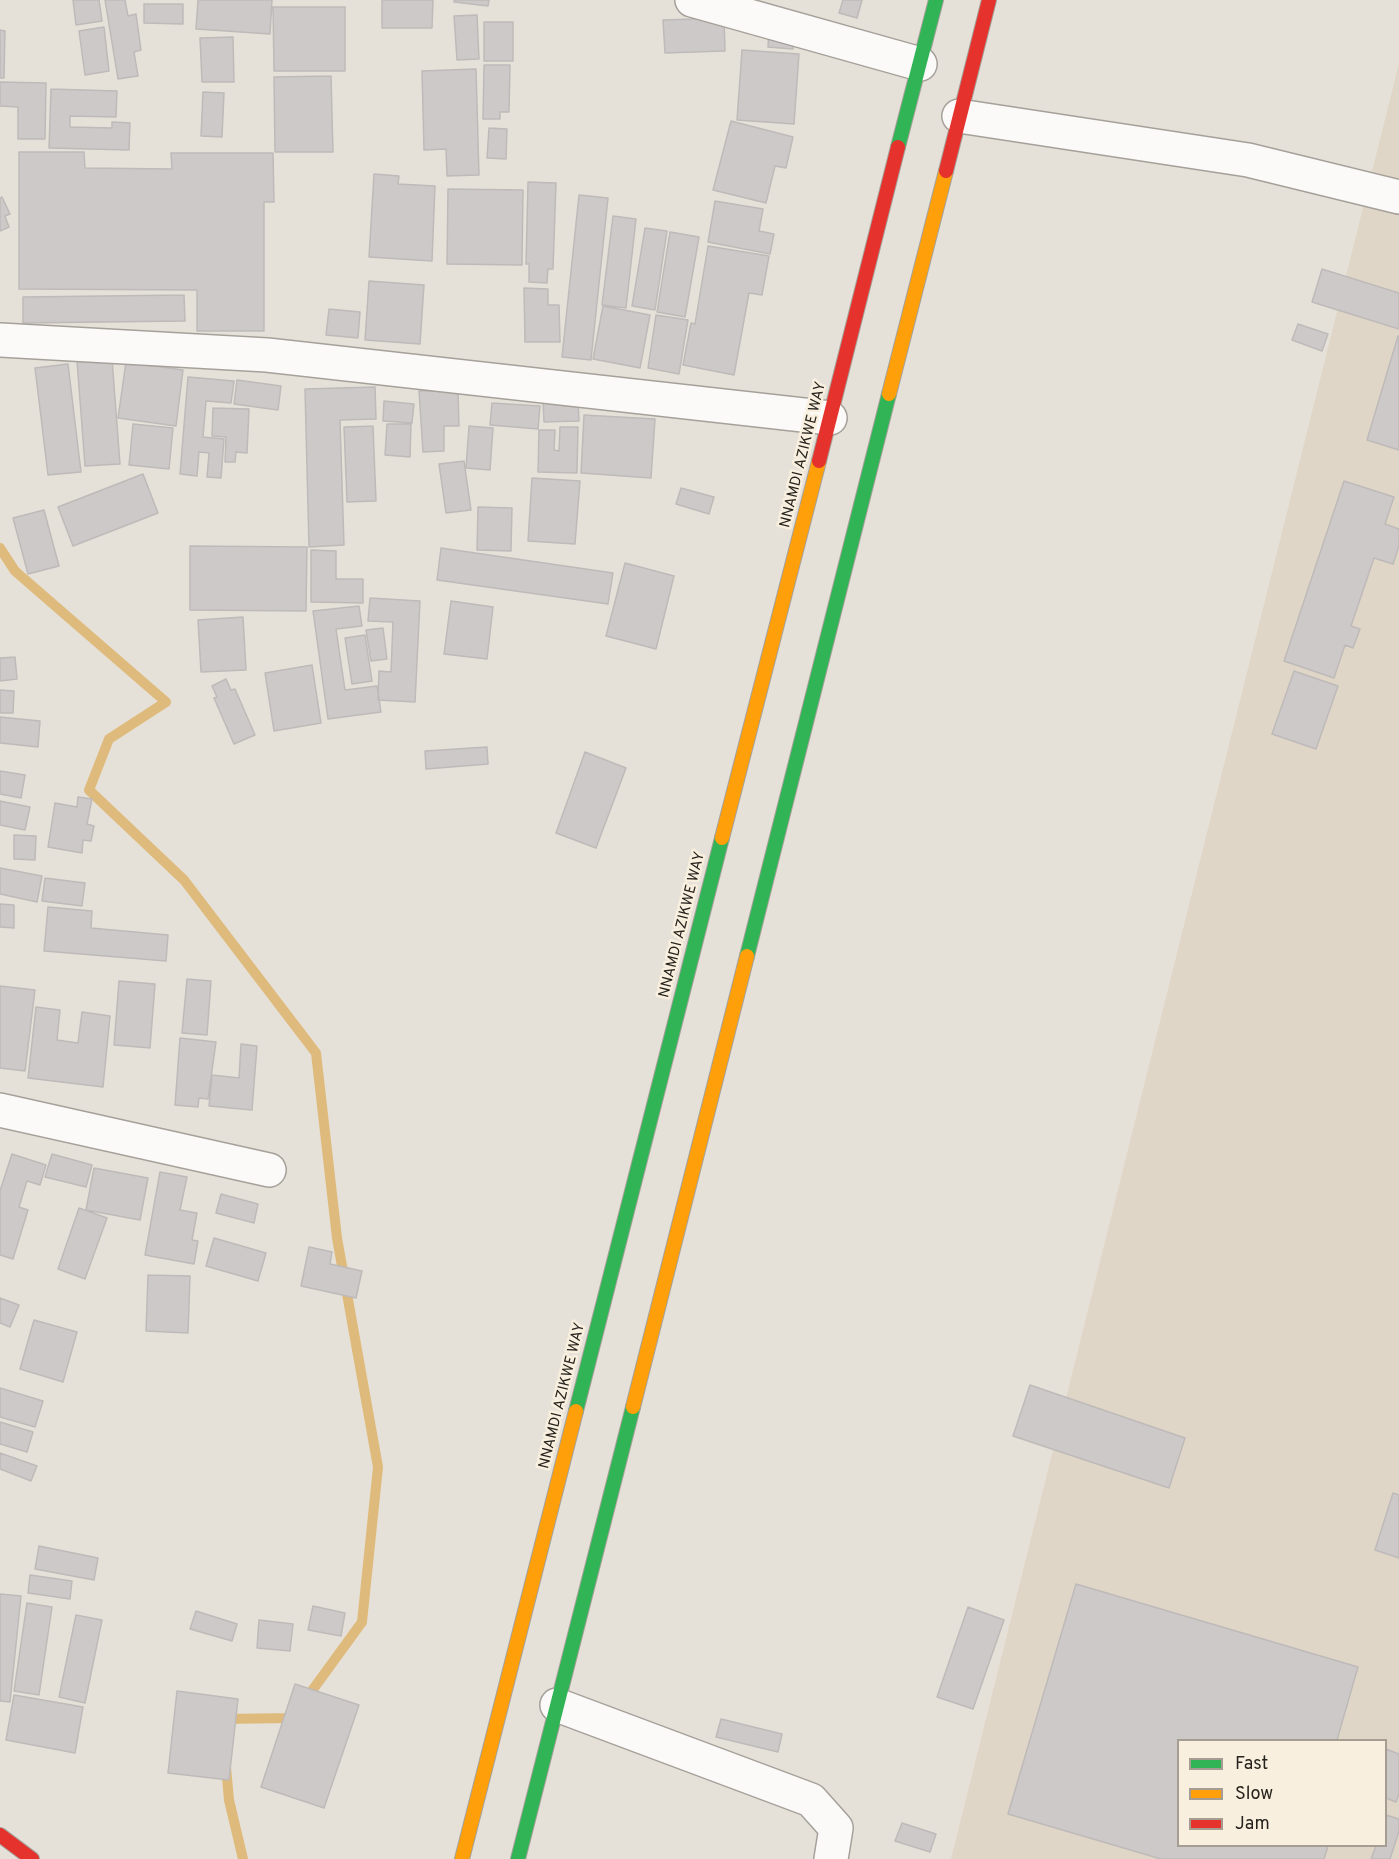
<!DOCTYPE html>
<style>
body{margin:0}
#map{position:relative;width:1399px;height:1859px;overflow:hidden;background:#e6e1d8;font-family:Overpass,sans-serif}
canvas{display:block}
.legend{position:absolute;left:1177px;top:1739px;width:210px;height:108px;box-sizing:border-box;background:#f9efdf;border:2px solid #a59d91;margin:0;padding:8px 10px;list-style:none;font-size:18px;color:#26231d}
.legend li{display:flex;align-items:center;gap:12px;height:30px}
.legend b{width:30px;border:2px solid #a59d91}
</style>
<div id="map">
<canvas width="1399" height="1859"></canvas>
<ul class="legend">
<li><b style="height:8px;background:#30b455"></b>Fast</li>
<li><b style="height:8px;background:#ff9f0a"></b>Slow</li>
<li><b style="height:8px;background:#e5322d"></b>Jam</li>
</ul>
</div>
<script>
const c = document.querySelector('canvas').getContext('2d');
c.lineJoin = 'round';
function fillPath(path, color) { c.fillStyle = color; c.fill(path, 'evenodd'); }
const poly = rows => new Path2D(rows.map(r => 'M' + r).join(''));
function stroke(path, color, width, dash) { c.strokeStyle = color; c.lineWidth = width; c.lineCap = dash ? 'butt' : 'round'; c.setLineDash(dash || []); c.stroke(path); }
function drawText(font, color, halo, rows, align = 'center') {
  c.font = font + ' Overpass,sans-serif'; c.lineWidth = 5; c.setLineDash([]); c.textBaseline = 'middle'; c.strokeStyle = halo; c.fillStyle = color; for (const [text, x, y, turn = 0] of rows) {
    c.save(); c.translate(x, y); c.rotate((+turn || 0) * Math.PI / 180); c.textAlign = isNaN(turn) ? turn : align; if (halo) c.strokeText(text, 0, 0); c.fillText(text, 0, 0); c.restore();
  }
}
const built = poly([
 [1399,63,1399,1859,951,1859],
 [1178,1740,1386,1740,1386,1846,1178,1846]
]);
const stream = poly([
 [0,548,15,571,166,702,109,739,89,790,184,880,316,1053,337,1238,378,1467,362,1622,306,1699],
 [223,1719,292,1718,295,1714],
 [226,1767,229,1800,243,1859]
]);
const building = poly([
 [73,0,99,0,102,21,76,25,73,0],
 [105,0,125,0,128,16,136,14,141,50,134,52,138,76,118,79,105,0],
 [198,0,272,0,270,34,196,29,198,0],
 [382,0,433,0,432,28,382,28,382,0],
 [454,0,489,0,488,6,454,2,454,0],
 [843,0,862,0,857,18,839,13,843,0],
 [144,4,183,4,183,24,144,23,144,4],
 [273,7,345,7,345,71,274,71,273,7],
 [477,15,479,59,457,60,454,16,477,15],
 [724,18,725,51,665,53,663,20,724,18],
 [484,22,513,22,513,61,484,61,484,22],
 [104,27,109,71,85,75,79,31,104,27],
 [769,29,794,32,793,49,768,47,769,29],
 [0,30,5,31,4,78,0,78,0,30],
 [233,37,234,82,202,82,200,38,233,37],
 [742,50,799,54,794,124,737,120,742,50],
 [484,65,510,65,509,112,500,112,500,119,483,119,484,65],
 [476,69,479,175,447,176,446,149,424,150,422,71,476,69],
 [331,76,333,152,275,152,274,77,331,76],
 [0,82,46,83,45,139,18,139,18,107,0,106,0,82],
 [51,89,117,91,116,117,70,116,70,127,112,128,112,122,130,123,129,150,49,148,51,89],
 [203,92,224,93,222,137,201,136,203,92],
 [731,121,793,137,786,168,775,166,766,203,713,190,731,121],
 [489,128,507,129,506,159,487,158,489,128],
 [19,152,84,152,85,168,172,169,171,153,273,153,274,202,264,202,264,331,197,331,197,290,19,289,19,152],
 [374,174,399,176,398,184,435,186,432,261,369,257,374,174],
 [528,182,556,183,553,269,548,269,547,283,529,282,529,264,526,264,528,182],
 [448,189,523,190,522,265,447,264,448,189],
 [579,195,608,198,591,360,562,357,579,195],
 [2,197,10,214,5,216,9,227,0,231,0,198,2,197],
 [715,201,763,209,759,231,774,234,770,254,708,242,715,201],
 [613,216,636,219,626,308,602,305,613,216],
 [645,228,667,231,655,310,632,306,645,228],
 [670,232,699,237,685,317,657,312,670,232],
 [708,246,769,256,762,295,749,293,734,375,683,365,691,323,695,324,708,246],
 [1322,269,1399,293,1399,329,1312,302,1322,269],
 [369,281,424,285,420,344,365,340,369,281],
 [524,288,548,289,548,305,559,305,560,342,525,342,524,288],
 [184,295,185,321,23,323,23,297,184,295],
 [603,306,650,315,640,368,593,359,603,306],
 [329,309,360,312,358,338,326,335,329,309],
 [656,315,688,320,679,374,648,368,656,315],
 [1298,324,1328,334,1322,351,1292,340,1298,324],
 [1398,336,1399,336,1399,450,1367,440,1398,336],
 [112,359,120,464,85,466,77,361,112,359],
 [126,362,183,370,176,426,118,418,126,362],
 [68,364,81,472,48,475,35,368,68,364],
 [188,377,234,381,231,403,206,401,203,437,224,439,221,478,207,477,209,453,199,452,197,476,180,474,188,377],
 [237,380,281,386,278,410,234,404,237,380],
 [375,387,376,419,340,420,344,545,309,547,305,389,375,387],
 [458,390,459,426,444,426,444,451,423,452,419,391,458,390],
 [578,400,579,421,544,422,543,401,578,400],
 [384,401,414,404,412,423,383,421,384,401],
 [492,403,540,406,538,429,490,425,492,403],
 [213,408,249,409,247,453,236,452,235,462,225,462,226,437,212,436,213,408],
 [584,415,655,419,651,478,581,473,584,415],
 [133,424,173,428,169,469,129,465,133,424],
 [387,424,411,424,410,457,385,455,387,424],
 [373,426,376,501,347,502,344,427,373,426],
 [469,426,493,428,490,470,466,468,469,426],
 [560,427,578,427,577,473,538,472,539,430,555,430,554,450,559,451,560,427],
 [464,461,471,510,446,513,439,464,464,461],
 [143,474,158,513,73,546,58,507,143,474],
 [532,478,580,481,575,544,528,541,532,478],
 [1344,481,1394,497,1385,524,1399,529,1399,546,1393,564,1374,558,1351,626,1360,629,1353,648,1345,645,1334,678,1284,661,1344,481],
 [681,488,714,497,709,514,676,504,681,488],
 [478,507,512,508,511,551,477,550,478,507],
 [44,510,59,566,28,574,13,518,44,510],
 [190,546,307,547,306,611,190,610,190,546],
 [441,548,613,573,608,604,437,580,441,548],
 [311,550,336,551,336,579,363,579,363,603,311,602,311,550],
 [625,563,674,576,656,649,606,636,625,563],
 [370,598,420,601,415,702,378,700,379,671,391,672,393,622,368,621,370,598],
 [451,601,493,607,487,659,444,654,451,601],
 [359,606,362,626,336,629,345,690,377,686,381,712,328,719,313,611,359,606],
 [243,617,246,670,201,672,198,620,243,617],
 [383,628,387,659,371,661,366,630,383,628],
 [365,635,372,681,352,684,345,638,365,635],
 [15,657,17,679,0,681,0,658,15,657],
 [312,665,321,723,274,731,265,673,312,665],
 [1294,671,1338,686,1316,749,1272,734,1294,671],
 [226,679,231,690,235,689,255,735,234,744,214,698,217,697,212,686,226,679],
 [0,690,14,691,13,713,0,713,0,690],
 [0,717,40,721,38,747,0,743,0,717],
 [487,747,488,764,426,769,425,751,487,747],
 [585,752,626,768,596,848,556,833,585,752],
 [0,771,25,775,21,798,0,794,0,771],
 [78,797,92,799,87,824,94,826,91,841,83,840,82,853,48,847,55,803,77,807,78,797],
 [0,801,30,807,25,830,0,825,0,801],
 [14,835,36,836,35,860,14,859,14,835],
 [0,868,42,876,37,902,0,894,0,868],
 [45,878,85,883,82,906,42,901,45,878],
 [0,904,14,905,14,928,0,927,0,904],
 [48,907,92,911,91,928,168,935,166,961,44,951,48,907],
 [187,979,211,981,207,1035,182,1033,187,979],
 [119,981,155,984,150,1048,114,1045,119,981],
 [0,986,35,990,25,1071,0,1068,0,986],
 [36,1007,60,1010,57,1040,78,1043,82,1012,110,1016,103,1087,28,1078,36,1007],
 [180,1038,216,1042,208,1099,199,1098,198,1107,175,1105,180,1038],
 [241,1044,257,1046,252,1110,209,1106,212,1075,239,1078,241,1044],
 [12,1154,46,1165,40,1185,27,1181,19,1207,28,1210,13,1259,0,1255,0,1191,12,1154],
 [52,1154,92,1165,86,1187,45,1177,52,1154],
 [94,1168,148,1178,140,1220,86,1210,94,1168],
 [160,1172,187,1177,180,1210,197,1213,192,1240,198,1241,194,1264,145,1255,160,1172],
 [221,1194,258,1204,254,1223,216,1213,221,1194],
 [79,1208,107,1218,85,1279,58,1269,79,1208],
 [214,1238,266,1253,258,1281,206,1266,214,1238],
 [309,1247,332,1252,330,1264,362,1271,356,1298,301,1286,309,1247],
 [148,1275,190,1276,188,1333,146,1331,148,1275],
 [0,1298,19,1305,10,1327,0,1323,0,1298],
 [34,1320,77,1332,63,1382,20,1369,34,1320],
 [1030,1385,1185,1438,1169,1488,1013,1436,1030,1385],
 [0,1388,43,1401,35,1427,0,1417,0,1388],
 [0,1422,33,1432,27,1452,0,1444,0,1422],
 [0,1453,37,1466,31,1481,0,1469,0,1453],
 [1393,1493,1399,1495,1399,1558,1375,1550,1393,1493],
 [39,1546,98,1558,94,1580,35,1569,39,1546],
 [30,1575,72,1581,70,1599,28,1593,30,1575],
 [1076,1584,1358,1667,1337,1740,1178,1740,1178,1846,1328,1846,1324,1859,1161,1859,1008,1814,1076,1584],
 [0,1594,21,1596,10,1702,0,1701,0,1594],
 [27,1603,52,1607,39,1695,14,1691,27,1603],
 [313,1606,345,1613,341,1636,308,1630,313,1606],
 [968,1607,1004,1620,973,1709,937,1697,968,1607],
 [196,1611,237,1624,232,1641,190,1629,196,1611],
 [76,1615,102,1620,85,1703,59,1697,76,1615],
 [259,1620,293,1624,290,1651,257,1648,259,1620],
 [295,1684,359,1705,324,1808,261,1787,295,1684],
 [177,1691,238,1699,229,1780,168,1773,177,1691],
 [14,1695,83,1707,75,1753,6,1740,14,1695],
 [721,1719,782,1734,778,1752,716,1737,721,1719],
 [1386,1749,1399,1754,1399,1794,1396,1802,1386,1798,1386,1749],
 [1386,1815,1399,1819,1399,1831,1390,1859,1371,1859,1376,1846,1386,1846,1386,1815],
 [902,1823,936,1834,930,1852,895,1841,902,1823]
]);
const street = poly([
 [692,0,920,64],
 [959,116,1248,160,1399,197],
 [0,340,267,355,830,418],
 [0,1110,269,1170],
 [557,1705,811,1800,836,1828,831,1859]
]);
const fast = poly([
 [898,147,936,0],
 [747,956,889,394],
 [576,1411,722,838],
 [518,1859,633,1407]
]);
const slow = poly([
 [889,394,946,171],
 [722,838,819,461],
 [633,1407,747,956],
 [462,1859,576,1411]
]);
const jam = poly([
 [946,171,989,0],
 [819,461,898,147],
 [0,1835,32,1859]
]);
const streetNames = [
 ["NNAMDI AZIKWE WAY",804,455,-76],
 ["NNAMDI AZIKWE WAY",683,925,-76],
 ["NNAMDI AZIKWE WAY",563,1396,-76]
];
fillPath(built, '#e0d6c7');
stroke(stream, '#debb7c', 10);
fillPath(building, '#cdc9c8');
stroke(building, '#bebab9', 1.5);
stroke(street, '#a5a19a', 36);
stroke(fast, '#a5a19a', 16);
stroke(slow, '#a5a19a', 16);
stroke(jam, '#a5a19a', 16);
stroke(street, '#fbfaf9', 33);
stroke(fast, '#30b455', 14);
stroke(slow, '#ff9f0a', 14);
stroke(jam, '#e5322d', 14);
drawText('15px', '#26231d', '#f9efdf', streetNames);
</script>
